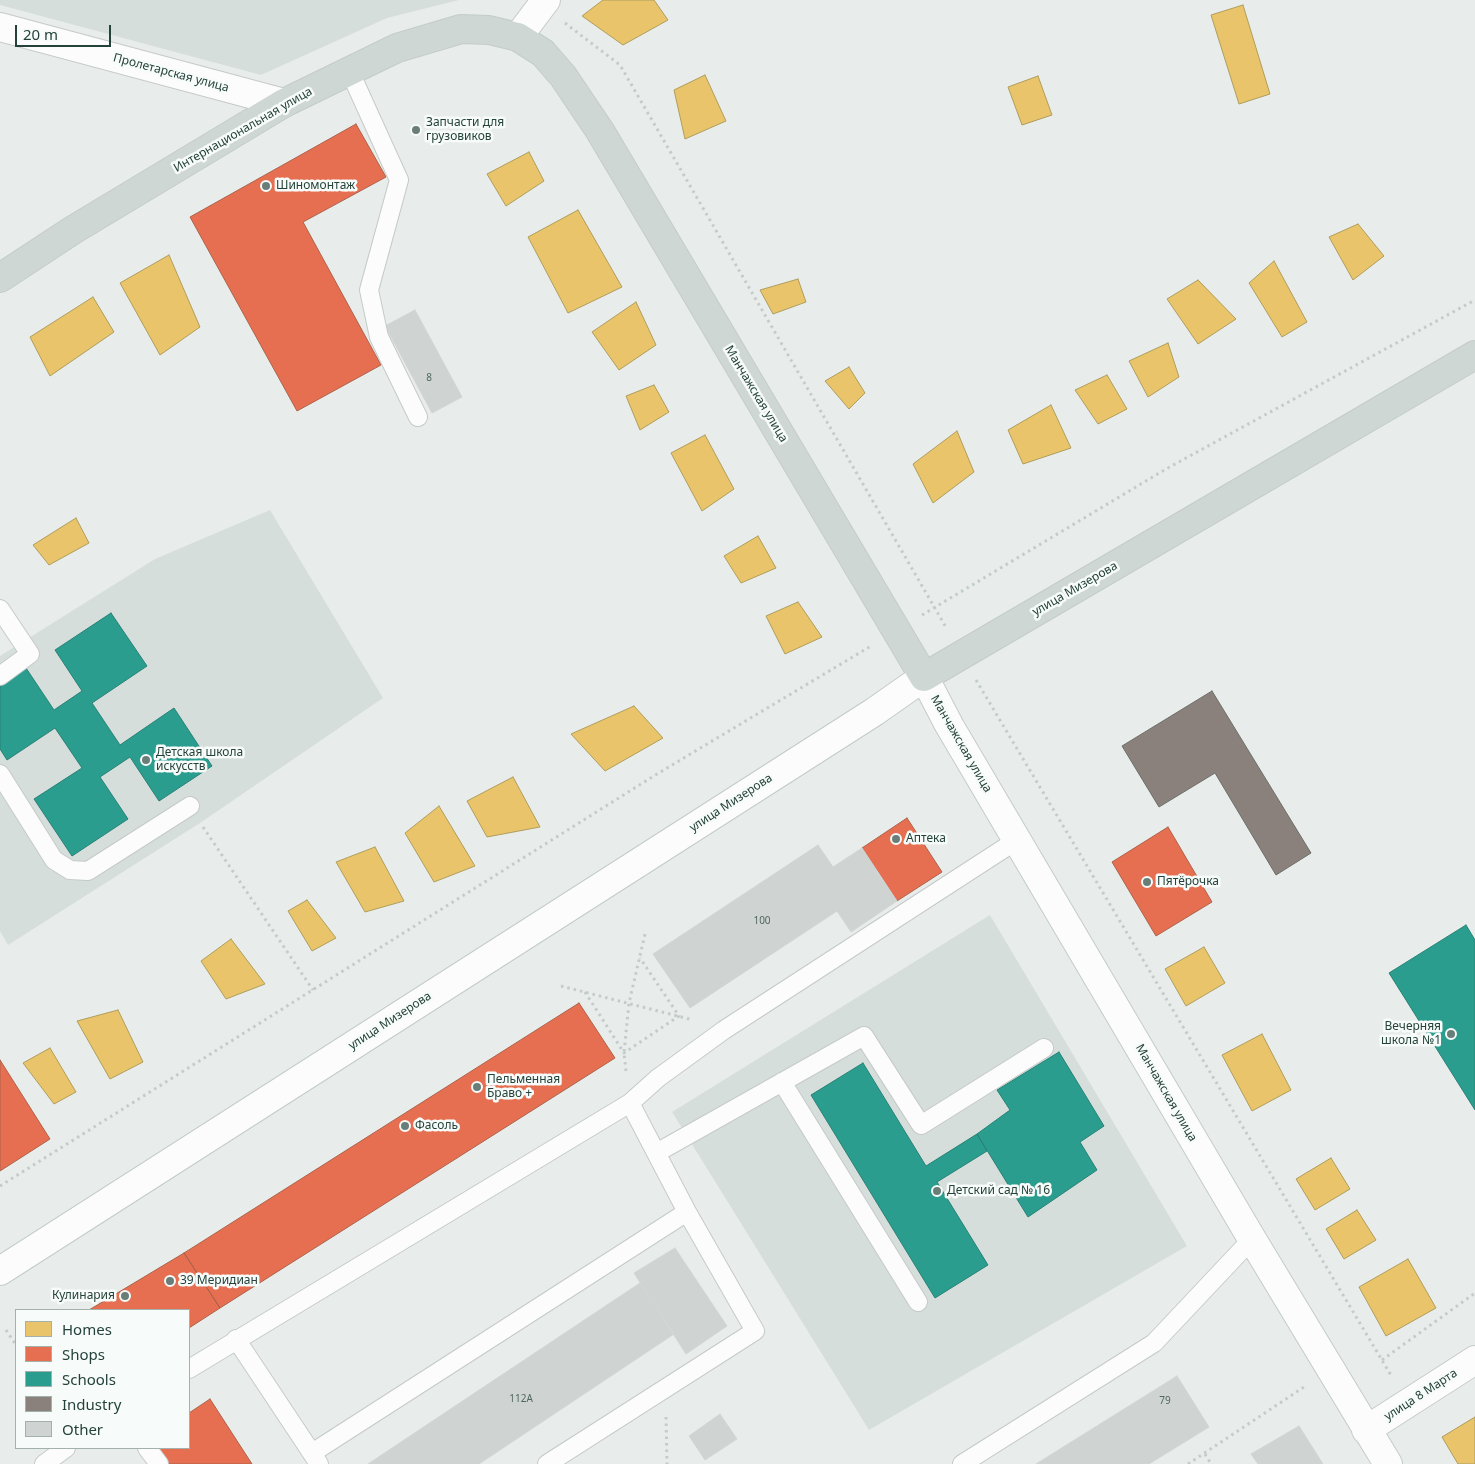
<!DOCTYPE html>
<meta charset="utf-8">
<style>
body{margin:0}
#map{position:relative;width:1475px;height:1464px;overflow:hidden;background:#e8edeb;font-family:"Noto Sans",sans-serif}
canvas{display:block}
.legend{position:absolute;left:15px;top:1309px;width:175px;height:140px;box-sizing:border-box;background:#f7fbf9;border:1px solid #a3b1ad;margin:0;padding:6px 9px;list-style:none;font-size:15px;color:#24423a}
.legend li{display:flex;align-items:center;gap:10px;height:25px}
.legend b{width:25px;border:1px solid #a3b1ad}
.scale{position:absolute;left:15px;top:25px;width:96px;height:22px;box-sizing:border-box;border:2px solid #24423a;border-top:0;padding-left:6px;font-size:15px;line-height:18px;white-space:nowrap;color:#24423a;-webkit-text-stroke:4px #f7fbf9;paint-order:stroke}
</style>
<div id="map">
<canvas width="1475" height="1464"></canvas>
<ul class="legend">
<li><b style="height:14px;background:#e9c46a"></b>Homes</li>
<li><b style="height:14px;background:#e76f51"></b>Shops</li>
<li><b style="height:14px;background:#2a9d8f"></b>Schools</li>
<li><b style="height:14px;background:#8a817c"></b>Industry</li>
<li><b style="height:14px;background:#cfd4d2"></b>Other</li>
</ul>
<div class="scale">20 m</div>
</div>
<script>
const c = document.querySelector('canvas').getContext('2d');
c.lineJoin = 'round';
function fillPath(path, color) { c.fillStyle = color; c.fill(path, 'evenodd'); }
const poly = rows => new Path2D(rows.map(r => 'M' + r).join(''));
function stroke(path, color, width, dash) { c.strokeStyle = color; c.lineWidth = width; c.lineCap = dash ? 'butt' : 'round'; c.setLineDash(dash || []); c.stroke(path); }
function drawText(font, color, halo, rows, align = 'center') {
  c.font = font + ' "Noto Sans",sans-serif'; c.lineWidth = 5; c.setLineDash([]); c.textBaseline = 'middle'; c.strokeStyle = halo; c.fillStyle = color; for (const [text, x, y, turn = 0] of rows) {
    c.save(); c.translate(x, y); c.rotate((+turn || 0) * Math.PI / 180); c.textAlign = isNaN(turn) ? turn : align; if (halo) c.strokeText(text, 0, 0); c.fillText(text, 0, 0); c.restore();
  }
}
const built = poly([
 [0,0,459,0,387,18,261,75,0,5],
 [270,510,383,698,200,823,8,945,0,931,0,656,155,559],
 [990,915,1187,1246,869,1430,672,1112]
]);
const homes = poly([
 [603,0,654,0,668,20,623,45,582,16,603,0],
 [1243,5,1270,94,1239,104,1211,15,1243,5],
 [705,75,726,121,685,139,674,90,705,75],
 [1038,76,1052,115,1022,125,1008,87,1038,76],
 [529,152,544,181,506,206,487,174,529,152],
 [578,210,622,287,568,313,528,237,578,210],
 [1358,224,1384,256,1353,280,1329,237,1358,224],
 [169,255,200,327,160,355,120,283,169,255],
 [1274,261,1307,322,1282,337,1249,283,1274,261],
 [798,279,806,302,773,314,760,290,798,279],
 [1198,280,1236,319,1198,344,1167,299,1198,280],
 [93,297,114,332,50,376,30,337,93,297],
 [636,302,656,345,619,370,592,332,636,302],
 [1168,343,1179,377,1148,397,1129,361,1168,343],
 [849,367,865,393,849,409,825,381,849,367],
 [1107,375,1127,409,1098,424,1075,390,1107,375],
 [654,385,669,412,640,430,626,396,654,385],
 [1051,405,1071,448,1023,464,1008,430,1051,405],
 [957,431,974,472,933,503,913,464,957,431],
 [705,435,734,489,702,511,671,453,705,435],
 [76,518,89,543,49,565,33,545,76,518],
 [758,536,776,568,741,583,724,556,758,536],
 [798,602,822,637,785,654,766,616,798,602],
 [634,706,663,738,605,771,571,734,634,706],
 [513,777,540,827,487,837,467,801,513,777],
 [439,806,475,866,434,882,405,833,439,806],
 [375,847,404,901,365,912,336,862,375,847],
 [307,900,336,938,312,951,288,911,307,900],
 [231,939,265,984,226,999,201,961,231,939],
 [1204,947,1225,983,1186,1006,1165,969,1204,947],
 [118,1010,143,1062,110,1079,77,1021,118,1010],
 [1262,1034,1291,1090,1252,1111,1222,1055,1262,1034],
 [50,1048,76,1092,54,1104,23,1063,50,1048],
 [1331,1158,1350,1189,1315,1210,1296,1179,1331,1158],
 [1357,1210,1376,1240,1344,1259,1326,1229,1357,1210],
 [1408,1259,1436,1308,1386,1336,1359,1287,1408,1259],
 [1475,1417,1475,1464,1458,1464,1442,1437,1475,1417]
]);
const shops = poly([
 [356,124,386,177,303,222,381,365,297,411,190,217,356,124],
 [907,818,942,872,897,901,862,848,907,818],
 [1168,827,1212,902,1156,936,1112,862,1168,827],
 [579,1003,615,1058,220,1308,184,1253,579,1003],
 [0,1060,50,1139,0,1171,0,1060],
 [184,1253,220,1308,189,1328,189,1310,89,1310,184,1253],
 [210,1399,252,1464,168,1464,158,1448,189,1448,189,1413,210,1399]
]);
const schools = poly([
 [111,613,147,666,92,703,120,745,174,708,212,766,159,801,130,757,100,777,128,819,72,856,34,799,82,768,55,728,7,760,0,749,0,686,26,668,54,710,82,691,55,650,111,613],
 [1466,925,1475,940,1475,1110,1389,973,1466,925],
 [1059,1052,1104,1126,1080,1142,1097,1170,1028,1217,977,1134,1010,1110,997,1090,1059,1052],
 [863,1063,926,1166,977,1134,987,1151,937,1182,988,1265,935,1298,811,1095,863,1063]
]);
const industry = poly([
 [1212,691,1311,853,1276,875,1215,773,1159,807,1122,746,1212,691]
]);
const building = poly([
 [415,310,462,397,432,413,385,326,415,310],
 [818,845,833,867,862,848,897,901,851,932,837,911,690,1008,653,954,818,845],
 [675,1248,727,1326,686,1354,634,1273,675,1248],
 [640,1283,674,1334,479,1464,368,1464,640,1283],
 [1177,1376,1209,1427,1149,1464,1036,1464,1177,1376],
 [720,1414,737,1439,705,1460,689,1436,720,1414],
 [1299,1426,1323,1464,1258,1464,1251,1454,1299,1426]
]);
const path = poly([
 [565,23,620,65,947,629],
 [922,615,1166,469,1475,300],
 [976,680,1392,1377],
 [203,827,313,990],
 [561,986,693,1020],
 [585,992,624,1053,679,1016,640,958],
 [626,1071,624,1053,629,1003,645,934],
 [0,1186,657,774,871,646],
 [6,1330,16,1345],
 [1382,1360,1475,1293],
 [666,1417,667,1464],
 [1205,1454,1211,1464],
 [1188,1464,1304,1387]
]);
const lane = poly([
 [350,72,399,180,369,290,379,337,418,417],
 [0,609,30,654,0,676],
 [0,774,54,860,70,870,88,871,190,806],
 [782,1082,918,1302],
 [630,1103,687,1212],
 [658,1152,864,1036,921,1125,1044,1048],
 [236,1339,319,1464],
 [189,1369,630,1103,658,1078,724,1030,1017,840],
 [147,1448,159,1464],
 [312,1453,687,1212,755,1331,547,1464],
 [44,1464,66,1448],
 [962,1464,1154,1343,1252,1239]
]);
const street = poly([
 [0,27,284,103],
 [518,37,546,0],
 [1366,1430,1475,1360]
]);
const secondary = poly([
 [0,1271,874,712,924,677,949,725,1252,1239,1388,1464]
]);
const primary = poly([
 [0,278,73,230,284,103,397,48,461,29,489,30,518,37,543,53,563,76,600,131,924,677,1475,355]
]);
const markers = [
 [416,130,5,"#697e78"],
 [266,186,5,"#697e78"],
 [146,760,5,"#697e78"],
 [896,839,5,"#697e78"],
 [1147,882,5,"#697e78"],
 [1451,1034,5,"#697e78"],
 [477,1087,5,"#697e78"],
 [405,1126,5,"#697e78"],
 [937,1191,5,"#697e78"],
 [170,1281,5,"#697e78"],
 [125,1296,5,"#697e78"]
];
const numberNames = [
 ["8",429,378],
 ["100",762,921],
 ["112А",521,1399],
 ["79",1165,1401]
];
const streetNames = [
 ["Пролетарская улица",171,73,15],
 ["Интернациональная улица",243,130,-30],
 ["Манчажская улица",756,394,59],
 ["улица Мизерова",1075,589,-30],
 ["Манчажская улица",961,744,60],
 ["улица Мизерова",731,803,-33],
 ["улица Мизерова",390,1021,-33],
 ["Манчажская улица",1166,1093,60],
 ["улица 8 Марта",1421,1395,-33]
];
const poiNames = [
 ["Запчасти для",426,123],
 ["грузовиков",426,137],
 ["Шиномонтаж",276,186],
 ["Детская школа",156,753],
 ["искусств",156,767],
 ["Аптека",906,839],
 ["Пятёрочка",1157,882],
 ["Вечерняя",1441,1027,"right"],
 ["школа №1",1441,1041,"right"],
 ["Пельменная",487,1080],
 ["Браво +",487,1094],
 ["Фасоль",415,1126],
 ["Детский сад № 16",947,1191],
 ["39 Меридиан",180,1281],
 ["Кулинария",115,1296,"right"]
];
fillPath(built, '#d6dedb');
fillPath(homes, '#e9c46a');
stroke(homes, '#ae9d5c', 1);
fillPath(shops, '#e76f51');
stroke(shops, '#ac624a', 1);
fillPath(schools, '#2a9d8f');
stroke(schools, '#288276', 1);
fillPath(industry, '#8a817c');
stroke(industry, '#6b6e68', 1);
fillPath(building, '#cfd4d2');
stroke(building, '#d1d6d4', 1);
stroke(lane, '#c5cac8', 20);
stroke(street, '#c5cac8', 30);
stroke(secondary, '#c3cbc8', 30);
stroke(primary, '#c3ccc9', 30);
stroke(path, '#c3ccca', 3, [2.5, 4]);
stroke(lane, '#fcfcfc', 18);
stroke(street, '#fcfcfc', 28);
stroke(secondary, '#fcfcfc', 28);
stroke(primary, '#cfd7d5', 28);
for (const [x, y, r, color] of markers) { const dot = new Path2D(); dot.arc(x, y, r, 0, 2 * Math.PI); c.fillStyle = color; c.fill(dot); stroke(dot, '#f7fbf9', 2); }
drawText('10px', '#506761', null, numberNames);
drawText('12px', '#24423a', '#f7fbf9', streetNames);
drawText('12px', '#24423a', '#f7fbf9', poiNames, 'left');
</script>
